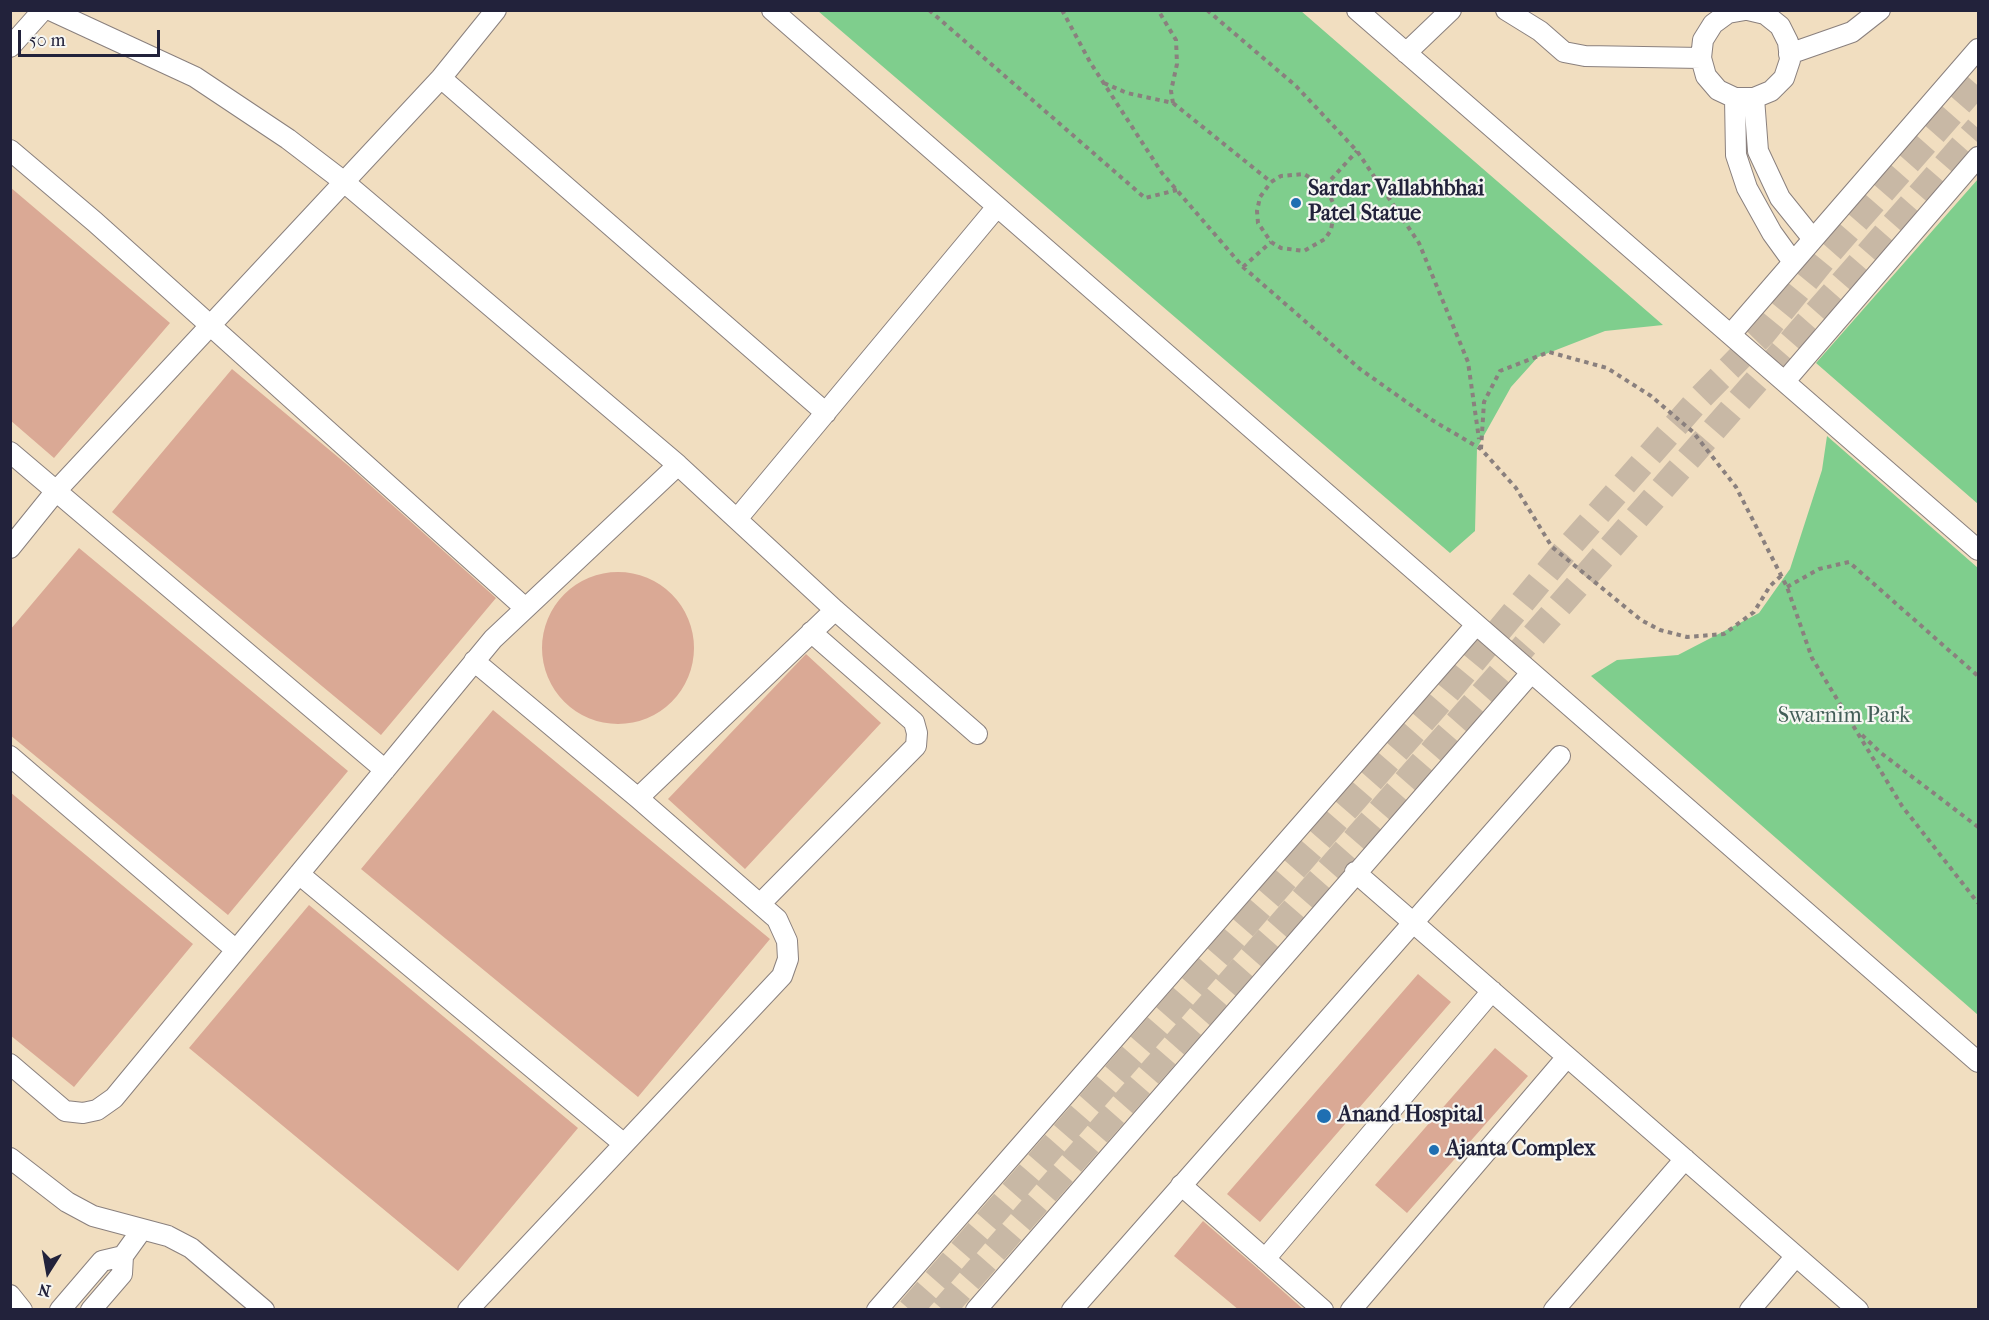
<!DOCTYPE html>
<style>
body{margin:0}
#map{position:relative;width:1989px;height:1320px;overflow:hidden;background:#f1dec0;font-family:"IM FELL French Canon",serif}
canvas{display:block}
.frame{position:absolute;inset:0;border:12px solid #22223b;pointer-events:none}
.north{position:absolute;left:18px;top:1242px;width:60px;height:60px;-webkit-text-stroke:4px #f6f6f2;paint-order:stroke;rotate:191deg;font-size:16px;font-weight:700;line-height:24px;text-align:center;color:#22223b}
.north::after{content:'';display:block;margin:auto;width:21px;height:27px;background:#22223b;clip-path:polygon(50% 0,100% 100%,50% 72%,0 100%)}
.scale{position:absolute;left:18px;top:30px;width:142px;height:27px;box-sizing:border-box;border:3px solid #22223b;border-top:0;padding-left:8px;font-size:18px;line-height:21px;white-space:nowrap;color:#22223b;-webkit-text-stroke:4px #f6f6f2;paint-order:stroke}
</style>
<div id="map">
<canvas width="1989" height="1320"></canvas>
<div class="frame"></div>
<div class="north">N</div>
<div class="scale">50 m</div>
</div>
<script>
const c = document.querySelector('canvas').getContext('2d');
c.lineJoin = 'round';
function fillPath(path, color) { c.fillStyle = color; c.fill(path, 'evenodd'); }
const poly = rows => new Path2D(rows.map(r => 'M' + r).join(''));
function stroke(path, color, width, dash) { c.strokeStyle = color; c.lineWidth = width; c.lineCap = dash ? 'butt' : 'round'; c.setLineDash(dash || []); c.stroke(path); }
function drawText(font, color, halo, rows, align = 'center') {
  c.font = font + ' "IM FELL French Canon",serif'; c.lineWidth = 4.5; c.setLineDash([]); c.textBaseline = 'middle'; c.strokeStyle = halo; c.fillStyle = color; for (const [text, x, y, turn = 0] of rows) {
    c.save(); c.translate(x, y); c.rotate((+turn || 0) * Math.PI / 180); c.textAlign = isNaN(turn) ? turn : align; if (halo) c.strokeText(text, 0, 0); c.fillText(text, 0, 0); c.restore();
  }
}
const green = poly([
 [818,11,1301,11,1663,325,1605,331,1538,357,1511,387,1477,448,1475,531,1450,553],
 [1978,179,1978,504,1816,363],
 [1827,436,1978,568,1978,1015,1591,676,1617,660,1678,655,1759,613,1790,569,1822,470]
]);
const building = poly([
 [10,187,170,323,54,458,10,420],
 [232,369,350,467,496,598,381,735,112,512],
 [79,548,348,771,228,915,10,735,10,630],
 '542 648a76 76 0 1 1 152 0a76 76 0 1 1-152 0Z',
 [806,654,881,723,745,869,668,799],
 [493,710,770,939,638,1097,361,869],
 [10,792,193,944,74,1087,10,1035],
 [309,905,578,1128,458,1271,189,1048],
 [1418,974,1451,1002,1260,1222,1227,1194],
 [1495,1048,1528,1076,1407,1213,1375,1185],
 [1203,1221,1257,1268,1304,1310,1239,1310,1174,1256]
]);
const majorTunnel = poly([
 [910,1310,1443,698,1560,557,1699,399,1762,335,1827,255,1978,83],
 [943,1310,1978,128]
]);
const path = poly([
 [929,10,1145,198,1177,190],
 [1062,10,1090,62,1162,173,1243,267,1360,369,1432,420,1481,449,1516,488,1552,547,1641,620,1660,630,1687,637,1724,634,1754,612,1770,586,1781,576],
 [1207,10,1296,86,1357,151,1419,243,1468,362,1479,439],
 [1104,83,1127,93,1173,103,1171,91,1177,64,1176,40,1158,10],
 [1173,103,1271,182,1281,176,1304,174,1325,186,1335,207,1331,230,1325,239,1304,251,1281,248,1271,242,1258,223,1257,211,1260,197,1271,182],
 [1325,186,1357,151],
 [1243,267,1271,242],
 [1481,449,1484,402,1500,371,1549,352,1607,368,1651,396,1693,432,1736,487,1787,587,1812,658,1902,806,1978,903],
 [1787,587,1819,569,1849,562,1978,676],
 [1862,735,1881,753,1978,827]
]);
const minor = poly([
 [50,10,195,77,288,139,343,181,678,465,835,610,977,734],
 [772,10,1978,1062],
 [1357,10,1978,550],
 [1506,10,1540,31,1564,52,1585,56,1701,58],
 [1745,10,1728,13,1713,24,1703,40,1701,58,1706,76,1718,90,1735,98,1754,98,1771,91,1784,78,1790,60,1788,42,1780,26,1765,14,1748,10],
 [10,47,43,10],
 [1406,53,1451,10],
 [1789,54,1852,32,1880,10],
 [441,78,826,413],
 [1735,98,1736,155,1747,188,1772,233,1793,262],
 [1754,98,1758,151,1780,198,1813,239],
 [10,150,95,222,524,607],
 [1731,334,1978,49],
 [1785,381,1978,157],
 [10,452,385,770],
 [737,519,996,208],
 [10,548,56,491,441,78,496,10],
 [10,756,236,950],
 [638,798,835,610],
 [1355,872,1858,1310],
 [299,874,624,1144],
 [760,904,916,746,917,733,914,722,811,632],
 [10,1064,65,1111,83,1113,97,1110,114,1098,493,639,678,465],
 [10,1158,67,1202,93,1216,168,1236,191,1248,264,1310],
 [1181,1185,1323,1310],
 [1265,1259,1492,991],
 [10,1295,22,1310],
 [60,1310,102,1261,123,1256],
 [91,1310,122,1274,123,1256,141,1231],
 [468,1310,782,976,788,959,787,941,777,919,638,798,474,661],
 [877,1310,1476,625],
 [976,1310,1531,673],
 [1072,1310,1560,756],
 [1351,1310,1567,1057],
 [1554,1310,1685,1159],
 [1750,1310,1796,1256]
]);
const markers = [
 [1296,203,6,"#1f6fb2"],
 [1324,1116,8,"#1f6fb2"],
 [1434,1150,6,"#1f6fb2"]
];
const poiNames = [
 ["Sardar Vallabhbhai",1308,190],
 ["Patel Statue",1308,215],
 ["Anand Hospital",1338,1116],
 ["Ajanta Complex",1446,1150]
];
const parkNames = [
 ["Swarnim Park",1844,717]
];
fillPath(green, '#7fce8d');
fillPath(building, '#daa995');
stroke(majorTunnel, '#c8b8a5', 26, [26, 13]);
stroke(minor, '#8a807e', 22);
stroke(path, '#8a807e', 4, [4.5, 4.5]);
stroke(minor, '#fff', 20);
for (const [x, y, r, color] of markers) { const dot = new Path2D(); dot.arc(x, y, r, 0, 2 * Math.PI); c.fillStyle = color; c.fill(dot); stroke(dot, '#f6f6f2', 2); }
drawText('bold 22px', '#22223b', '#f6f6f2', poiNames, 'left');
drawText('22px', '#435e58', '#f6f6f2', parkNames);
</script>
